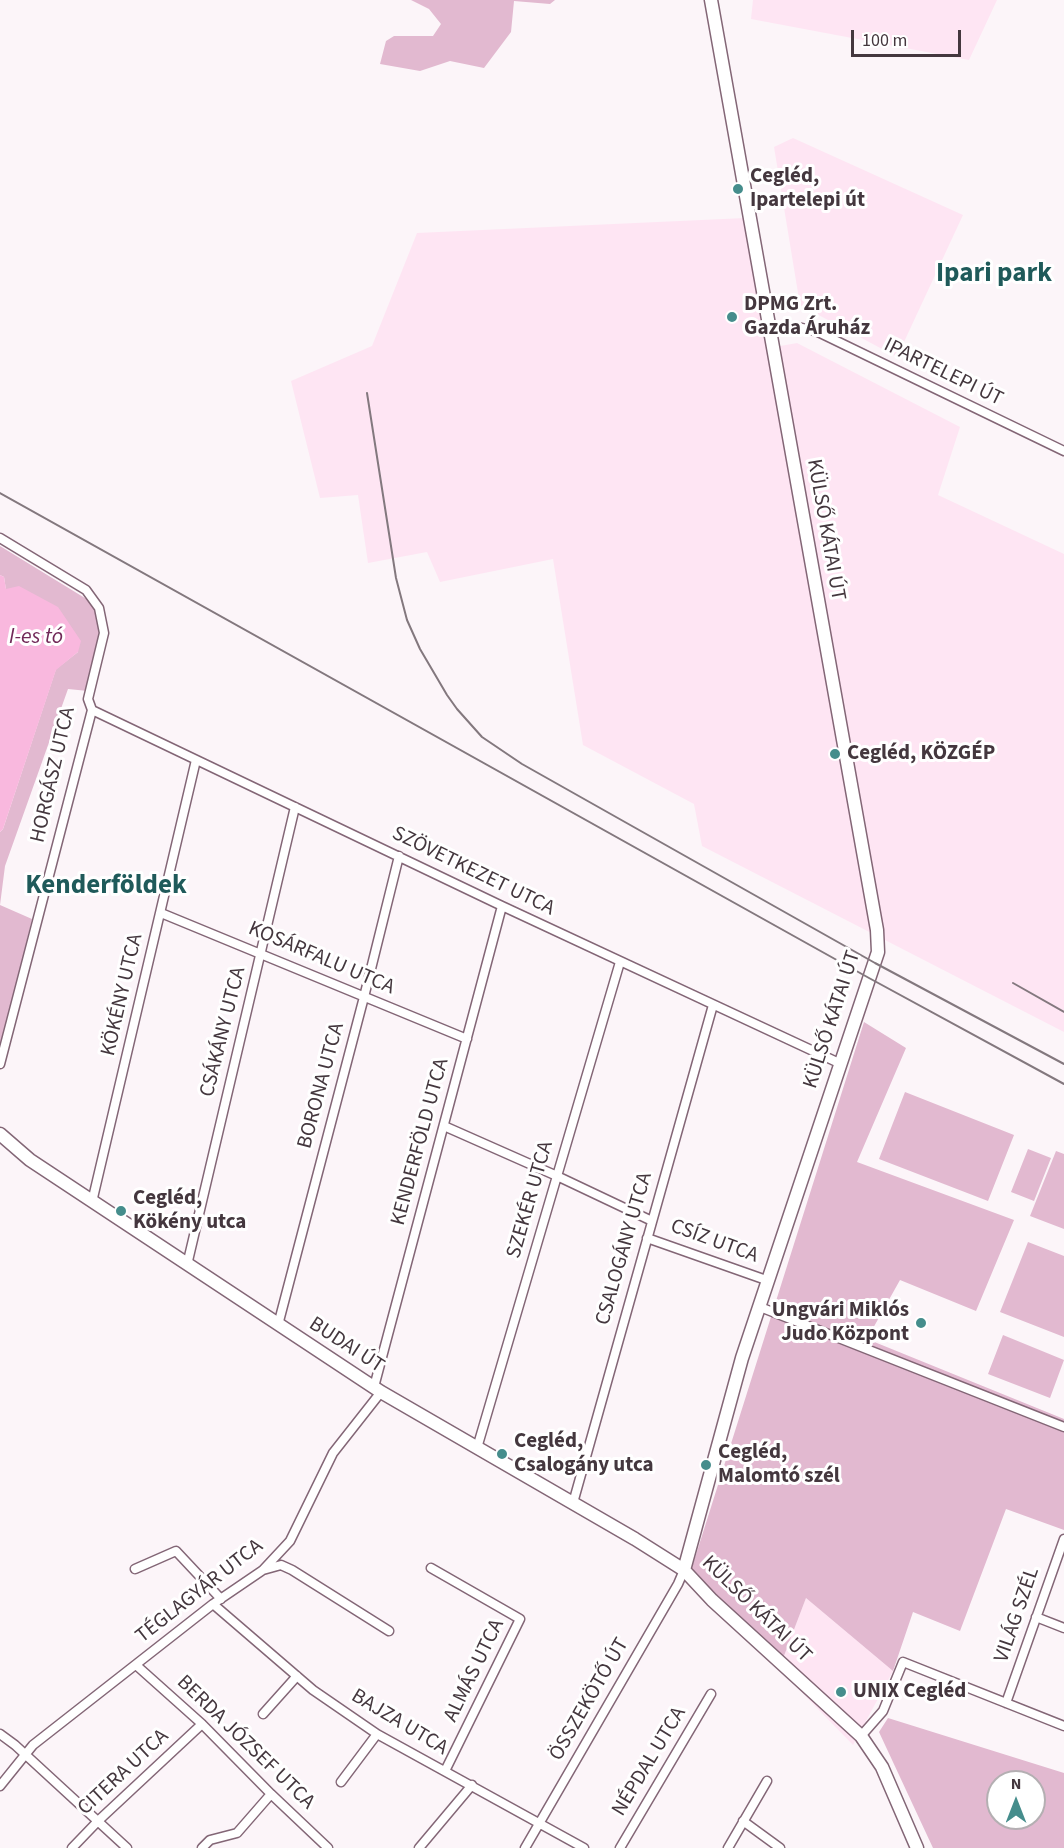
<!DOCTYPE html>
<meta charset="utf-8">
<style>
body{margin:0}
#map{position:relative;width:1064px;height:1848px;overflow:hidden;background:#fcf5f9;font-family:"Source Sans 3",sans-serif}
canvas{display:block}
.north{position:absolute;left:986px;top:1770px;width:60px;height:60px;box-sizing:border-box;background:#fff;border:2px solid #b4afb2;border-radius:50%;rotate:0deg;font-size:16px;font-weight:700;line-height:24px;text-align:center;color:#44373e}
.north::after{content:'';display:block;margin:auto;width:21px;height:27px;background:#458d8c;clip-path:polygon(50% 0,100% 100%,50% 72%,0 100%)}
.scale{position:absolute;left:851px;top:30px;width:110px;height:27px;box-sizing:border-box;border:3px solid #44373e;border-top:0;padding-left:8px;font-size:18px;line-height:21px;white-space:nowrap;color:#44373e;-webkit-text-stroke:4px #fff;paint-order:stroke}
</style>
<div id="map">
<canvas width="1064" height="1848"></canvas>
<div class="north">N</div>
<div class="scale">100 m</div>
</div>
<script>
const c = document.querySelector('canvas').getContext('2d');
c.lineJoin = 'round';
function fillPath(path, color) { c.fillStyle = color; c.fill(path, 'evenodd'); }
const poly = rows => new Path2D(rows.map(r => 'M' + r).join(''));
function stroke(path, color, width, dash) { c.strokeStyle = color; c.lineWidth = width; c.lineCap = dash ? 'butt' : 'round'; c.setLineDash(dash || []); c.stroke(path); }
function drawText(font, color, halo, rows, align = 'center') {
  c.font = font + ' "Source Sans 3",sans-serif'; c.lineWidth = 6; c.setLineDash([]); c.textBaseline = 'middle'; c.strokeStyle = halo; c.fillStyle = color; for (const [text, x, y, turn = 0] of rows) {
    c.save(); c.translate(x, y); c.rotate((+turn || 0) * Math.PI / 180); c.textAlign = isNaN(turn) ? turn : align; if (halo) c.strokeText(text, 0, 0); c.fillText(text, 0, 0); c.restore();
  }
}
const built = poly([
 [753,0,997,0,969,60,751,19],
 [793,138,963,215,897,357,800,305,774,147],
 [745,218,769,348,797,343,960,427,938,495,1064,554,1064,1032,702,846,694,804,583,745,553,559,440,582,427,552,368,563,358,495,320,498,291,381,372,346,417,233],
 [806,1598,893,1671,853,1745,779,1669]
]);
const green = poly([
 [411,0,555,0,550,4,514,1,511,32,484,68,450,61,420,71,380,64,386,41,394,36,433,36,441,24,429,9],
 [0,546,93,603,98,612,102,634,88,691,68,689,5,866,0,905,0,832,3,829,56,669,78,652,6,590,4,577,0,575],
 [0,905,32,919,0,1052],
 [864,1022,906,1048,857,1162,1014,1220,976,1311,900,1280,867,1339,1064,1419,1064,1530,1006,1509,960,1631,913,1612,893,1671,806,1598,779,1669,688,1580],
 [905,1092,1014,1135,988,1201,879,1159],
 [1028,1149,1051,1158,1034,1201,1011,1192],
 [1056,1151,1064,1154,1064,1229,1030,1216],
 [1028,1242,1064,1256,1064,1337,1000,1312],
 [1003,1335,1064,1360,1050,1398,988,1374],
 [888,1718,1064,1773,1064,1848,933,1848,879,1732],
 [998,1782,1034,1782,1034,1818,998,1818]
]);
const water = poly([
 [0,575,4,577,6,589,19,586,58,607,81,641,78,652,56,670,3,829,0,832]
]);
const street = poly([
 [770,330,798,327,818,332,1064,451],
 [0,538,86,590,99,608,104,633,88,699,92,710,0,1064],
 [92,710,502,906,839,1063],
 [161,913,467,1039],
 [444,1126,557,1176,652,1221],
 [92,1202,196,760],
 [647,1238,769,1281],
 [187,1265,295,807],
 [760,1307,1064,1427],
 [278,1325,364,997,399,856],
 [374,1387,502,906],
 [477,1448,620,962],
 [573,1503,713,1005],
 [431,1568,520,1619,445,1771],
 [135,1569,176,1551,221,1599],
 [263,1570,281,1565,292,1570,389,1631],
 [213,1604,313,1690,377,1734,584,1848],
 [1036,1617,1064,1628],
 [136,1665,202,1724,271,1794,328,1848],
 [1006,1703,1064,1539],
 [263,1714,297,1676],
 [0,1734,15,1745,127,1848],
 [861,1736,883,1711,903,1662,1064,1726],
 [341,1782,377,1734],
 [0,1786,33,1745,213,1604,263,1570,290,1541,333,1453,381,1392],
 [743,1821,780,1848],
 [72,1848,98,1821,202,1724],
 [202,1848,210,1840,237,1833,271,1794],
 [419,1848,472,1785],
 [525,1848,678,1584,684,1570],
 [620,1848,711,1694],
 [728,1848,767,1781]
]);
const secondary = poly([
 [0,1134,30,1160,381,1392,635,1539,684,1570,712,1600,861,1736,882,1767,917,1848],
 [684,1570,742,1358,878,952,877,930,711,0]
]);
const rail = poly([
 [367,393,396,578,407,620,420,649,447,695,457,709,482,737,522,764,875,963,1064,1064],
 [0,493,869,978,1064,1084],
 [1013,983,1064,1012]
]);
const markers = [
 [738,189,6,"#458d8c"],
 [732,317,6,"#458d8c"],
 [835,754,6,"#458d8c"],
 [121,1211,6,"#458d8c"],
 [921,1323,6,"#458d8c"],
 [502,1454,6,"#458d8c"],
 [706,1465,6,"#458d8c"],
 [841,1692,6,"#458d8c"]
];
const poiNames = [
 ["Cegléd,",750,177],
 ["Ipartelepi út",750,201],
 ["DPMG Zrt.",744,305],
 ["Gazda Áruház",744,329],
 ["Cegléd, KÖZGÉP",847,754],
 ["Cegléd,",133,1199],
 ["Kökény utca",133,1223],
 ["Ungvári Miklós",909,1311,"right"],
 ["Judo Központ",909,1335,"right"],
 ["Cegléd,",514,1442],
 ["Csalogány utca",514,1466],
 ["Cegléd,",718,1453],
 ["Malomtó szél",718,1477],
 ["UNIX Cegléd",853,1692]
];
const streetNames = [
 ["IPARTELEPI ÚT",943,373,26],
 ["KÜLSŐ KÁTAI ÚT",825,530,80],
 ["HORGÁSZ UTCA",54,775,-77],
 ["SZÖVETKEZET UTCA",473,872,26],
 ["KOSÁRFALU UTCA",321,959,23],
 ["KÖKÉNY UTCA",123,995,-77],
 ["KÜLSŐ KÁTAI ÚT",833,1020,-72],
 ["CSÁKÁNY UTCA",224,1032,-76],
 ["BORONA UTCA",322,1086,-75],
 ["KENDERFÖLD UTCA",421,1142,-75],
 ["SZEKÉR UTCA",531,1200,-74],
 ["CSÍZ UTCA",714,1242,20],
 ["CSALOGÁNY UTCA",625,1249,-74],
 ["BUDAI ÚT",346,1346,33],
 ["TÉGLAGYÁR UTCA",200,1592,-38],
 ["KÜLSŐ KÁTAI ÚT",756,1610,44],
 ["VILÁG SZÉL",1018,1615,-71],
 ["ALMÁS UTCA",475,1671,-64],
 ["ÖSSZEKÖTŐ ÚT",590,1700,-60],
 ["BAJZA UTCA",399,1723,31],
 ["BERDA JÓZSEF UTCA",245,1743,44],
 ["NÉPDAL UTCA",650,1762,-59],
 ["CITERA UTCA",124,1773,-43]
];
const waterNames = [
 ["I-es tó",36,638]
];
const districtNames = [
 ["Ipari park",994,275],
 ["Kenderföldek",106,887]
];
fillPath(built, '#fee5f3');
fillPath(green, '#e2b9d0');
fillPath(water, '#f9b8de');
stroke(street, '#836676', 11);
stroke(secondary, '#836676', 15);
stroke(street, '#fff', 8);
stroke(secondary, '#fff', 12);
stroke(rail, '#83787e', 2);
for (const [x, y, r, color] of markers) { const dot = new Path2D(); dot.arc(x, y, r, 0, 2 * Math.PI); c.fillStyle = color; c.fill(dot); stroke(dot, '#fff', 2); }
drawText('bold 21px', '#44373e', '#fff', poiNames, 'left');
drawText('21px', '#44373e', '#fff', streetNames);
drawText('italic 22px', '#712858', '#fff', waterNames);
drawText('bold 27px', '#1f5a5a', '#fff', districtNames);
</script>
